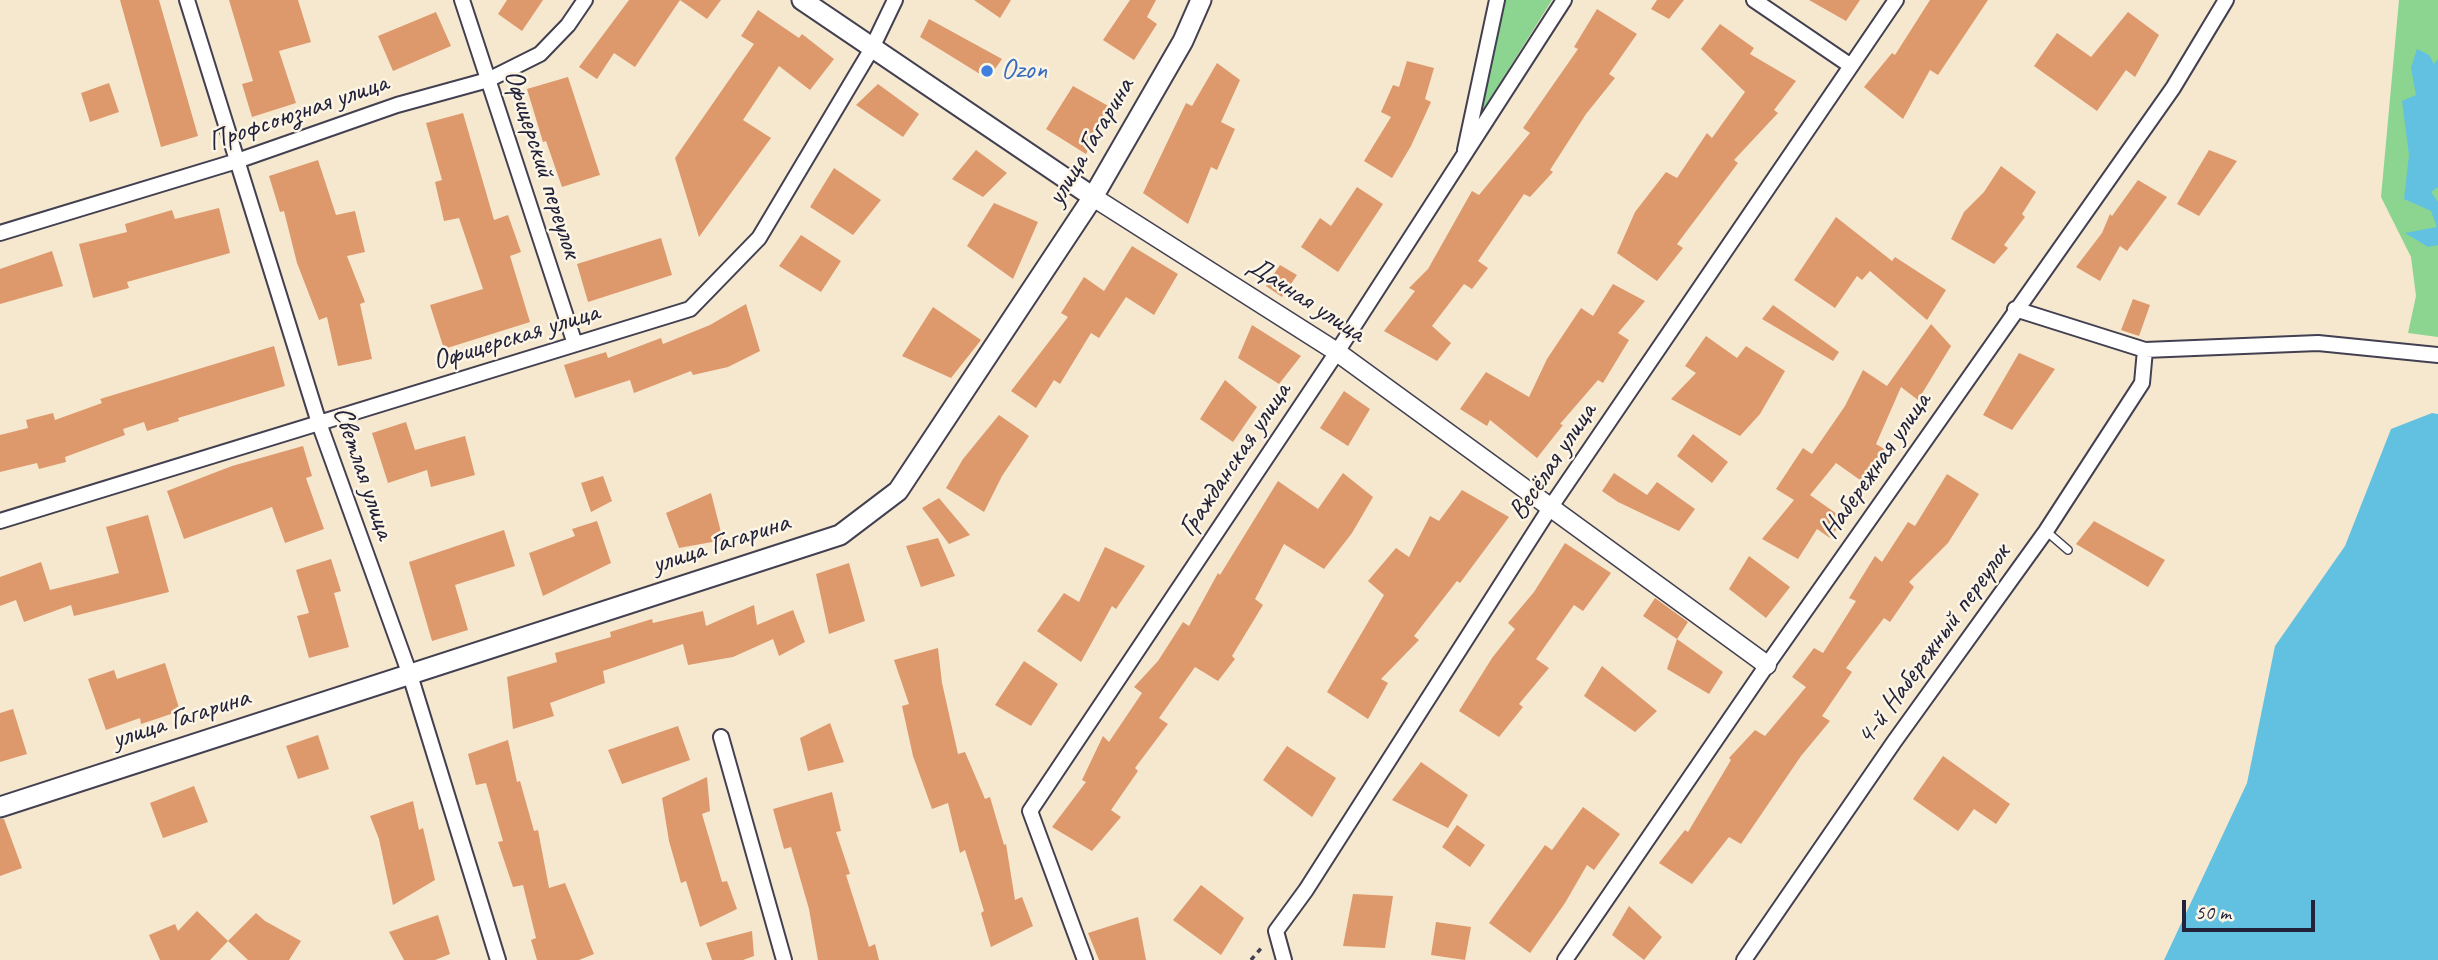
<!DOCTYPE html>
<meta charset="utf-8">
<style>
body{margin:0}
#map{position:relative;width:2438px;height:960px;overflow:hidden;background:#f6e8cf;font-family:Caveat,sans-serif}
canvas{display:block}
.scale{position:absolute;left:2182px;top:900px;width:133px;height:32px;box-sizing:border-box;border:4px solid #22223b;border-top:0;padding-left:9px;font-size:21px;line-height:24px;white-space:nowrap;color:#22223b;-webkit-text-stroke:5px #fcf5e5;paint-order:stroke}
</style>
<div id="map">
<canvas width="2438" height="960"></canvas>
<div class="scale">50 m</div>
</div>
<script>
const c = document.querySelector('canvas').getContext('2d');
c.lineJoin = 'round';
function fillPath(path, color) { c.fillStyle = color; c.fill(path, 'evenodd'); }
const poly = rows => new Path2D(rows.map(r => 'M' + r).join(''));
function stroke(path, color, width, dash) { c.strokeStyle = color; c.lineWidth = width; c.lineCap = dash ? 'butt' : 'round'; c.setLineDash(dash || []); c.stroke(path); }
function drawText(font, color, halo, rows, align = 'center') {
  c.font = font + ' Caveat,sans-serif'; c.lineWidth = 5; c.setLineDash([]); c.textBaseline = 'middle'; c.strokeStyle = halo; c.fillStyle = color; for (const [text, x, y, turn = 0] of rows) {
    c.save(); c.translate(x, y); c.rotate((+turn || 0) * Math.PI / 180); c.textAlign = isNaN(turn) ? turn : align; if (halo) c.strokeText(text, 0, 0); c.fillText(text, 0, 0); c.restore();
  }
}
const green = poly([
 [1501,0,1552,0,1476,121],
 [2399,0,2438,0,2438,337,2408,333,2416,296,2411,257,2381,197]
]);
const water = poly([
 [2417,49,2429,55,2434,64,2438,59,2438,187,2431,192,2438,202,2438,245,2428,247,2405,233,2437,227,2431,211,2404,199,2409,155,2402,101,2416,95,2411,68],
 [2432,413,2438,414,2438,960,2164,960,2247,783,2275,646,2345,546,2391,429]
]);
const building = poly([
 [120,0,159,0,198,136,161,147],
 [229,0,298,0,311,42,279,51,296,103,252,117,242,84,253,81],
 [507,0,543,0,522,31,498,14],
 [629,0,680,0,635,67,614,53,597,79,579,67],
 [680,0,721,0,707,19],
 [974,0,1011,0,1000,18],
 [1130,0,1156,0,1147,17,1157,24,1134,60,1103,40],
 [1657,0,1684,0,1669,19,1651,9],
 [1809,0,1860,0,1846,21],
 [1930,0,1988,0,1938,75,1930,70,1903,119,1864,87,1892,53,1895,55],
 [1597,9,1637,34,1609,74,1615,78,1586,114,1550,170,1553,172,1530,197,1524,194,1478,261,1488,268,1472,289,1464,284,1432,326,1451,343,1437,361,1384,331,1415,291,1409,288,1428,269,1472,191,1479,195,1530,133,1523,128,1578,49,1574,47],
 [758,10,799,38,802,34,834,59,810,90,779,66,743,120,771,138,699,237,675,158,754,44,741,36],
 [436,12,451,46,393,71,378,36],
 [2128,12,2159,35,2135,77,2126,70,2097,111,2034,66,2057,33,2091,57],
 [929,19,1002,59,988,79,920,37],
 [1720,24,1754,48,1750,54,1796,81,1774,110,1778,113,1734,160,1738,163,1677,244,1683,248,1657,281,1617,253,1635,212,1666,172,1677,178,1707,133,1712,138,1745,92,1701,49],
 [1407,61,1434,68,1425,99,1431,102,1411,146,1392,178,1364,161,1391,117,1381,112,1393,85,1399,87],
 [1217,63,1240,80,1221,122,1235,129,1217,170,1211,167,1188,224,1143,193,1186,103,1192,106],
 [568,77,600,175,562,187,546,141,543,142,527,89],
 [109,83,119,112,90,122,81,93],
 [878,84,919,114,903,137,856,105],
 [1073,86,1110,107,1086,154,1046,129],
 [463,113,494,220,508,215,521,252,510,256,530,322,444,349,430,305,483,289,459,218,444,221,435,182,442,180,426,123],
 [976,150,1007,173,983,197,952,179],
 [2209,150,2237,161,2199,216,2177,204],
 [318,160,336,215,355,211,365,252,347,256,365,302,360,304,372,359,338,366,327,317,319,320,297,263,284,211,280,212,269,176],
 [2001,166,2036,192,2022,214,2025,217,2004,245,2008,248,1994,264,1951,239,1964,212,1984,192],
 [834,168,881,200,853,235,810,207],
 [2138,180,2167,197,2127,251,2120,246,2100,281,2076,267,2102,233,2110,214,2112,216],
 [1357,187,1383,204,1338,272,1301,247,1320,218,1331,226],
 [994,203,1038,222,1013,279,967,246],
 [219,208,230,253,127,282,129,288,93,298,79,244,127,232,125,224,172,210,175,219],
 [1836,217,1892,261,1895,257,1946,290,1927,320,1870,271,1862,280,1857,276,1835,308,1794,280],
 [801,235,841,261,821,292,779,266],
 [661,238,672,275,588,302,577,264],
 [1132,246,1178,274,1154,315,1126,297,1099,338,1091,333,1060,384,1054,380,1036,408,1011,391,1068,317,1061,313,1084,277,1104,291],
 [52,251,63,286,0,304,0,269],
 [1280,265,1297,275,1282,297,1266,286],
 [1613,284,1645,301,1618,333,1629,340,1603,383,1598,380,1560,424,1563,425,1537,458,1490,420,1487,426,1460,409,1486,372,1529,397,1547,359,1581,308,1593,316],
 [2133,299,2150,305,2139,336,2121,330],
 [746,304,760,351,728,367,693,375,691,371,634,393,630,380,575,398,564,365,606,352,608,358,661,338,663,344,710,325],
 [1773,305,1839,352,1833,361,1762,319],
 [933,307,981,340,951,378,902,356],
 [1931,324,1951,346,1918,400,1901,387,1876,444,1886,450,1863,482,1836,463,1810,495,1844,519,1830,538,1817,529,1798,559,1762,539,1794,500,1776,489,1803,448,1812,454,1845,406,1863,370,1887,386],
 [1252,325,1301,356,1279,384,1238,358],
 [1706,336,1737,358,1746,346,1785,371,1760,414,1740,436,1671,399,1696,373,1685,366],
 [274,346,285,386,178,418,179,421,147,431,144,422,123,429,125,435,65,457,66,462,39,469,37,463,0,472,0,435,28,428,26,420,53,413,55,420,102,403,100,399],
 [2019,353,2055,369,2012,430,1983,415],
 [1225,380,1257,407,1233,442,1200,419],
 [1344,391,1370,409,1348,446,1320,428],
 [999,415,1029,436,1002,476,984,512,946,488,963,459],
 [406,422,415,450,465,436,475,475,431,487,427,470,388,483,372,433],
 [1693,434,1728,462,1712,483,1677,456],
 [303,446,312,476,306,478,324,529,285,543,272,507,184,539,167,491,232,466],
 [1343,473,1373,497,1352,533,1324,569,1284,544,1255,599,1263,605,1232,656,1235,659,1218,681,1195,667,1159,718,1168,724,1135,768,1138,771,1111,810,1121,817,1092,851,1052,827,1086,782,1082,780,1103,736,1109,742,1142,693,1134,687,1158,661,1183,622,1189,626,1218,573,1220,575,1278,481,1318,509],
 [1614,473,1647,495,1657,482,1695,509,1679,531,1618,502,1602,491],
 [1947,474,1979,494,1948,543,1909,582,1914,587,1890,622,1884,618,1846,668,1852,672,1822,716,1830,721,1801,756,1741,844,1729,837,1692,884,1659,863,1685,830,1688,832,1731,760,1729,758,1755,730,1765,736,1806,687,1792,677,1814,648,1823,653,1856,601,1849,598,1875,556,1882,562,1908,522,1915,526],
 [603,476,612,501,591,512,581,483],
 [1462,490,1509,517,1460,583,1457,581,1414,636,1419,640,1381,679,1388,683,1368,719,1327,692,1384,595,1368,581,1396,548,1409,557,1430,516,1439,521],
 [711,493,723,540,679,548,666,513],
 [939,498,970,535,949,544,922,508],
 [148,515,169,592,74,616,71,605,24,622,16,600,0,606,0,577,41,562,50,590,119,573,106,527],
 [597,521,611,563,543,596,529,553,575,536,572,529],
 [2094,521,2165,560,2148,587,2076,544],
 [504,530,515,566,455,585,468,630,432,641,409,562],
 [938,538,955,576,921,587,906,546],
 [1565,543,1611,573,1583,611,1574,605,1536,659,1549,668,1519,704,1523,707,1499,737,1459,711,1492,658,1515,629,1508,623,1534,592],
 [1105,547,1145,566,1116,609,1112,606,1081,662,1037,631,1064,593,1079,602],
 [1749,556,1790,587,1766,618,1729,589],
 [331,559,341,591,334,593,349,647,309,658,297,616,309,613,296,570],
 [849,563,865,621,829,634,816,574],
 [1655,598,1688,622,1677,639,1643,616],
 [754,605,757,625,793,610,805,642,779,656,773,639,733,657,688,665,683,644,603,671,605,683,550,703,554,716,513,729,507,677,557,662,555,653,611,637,610,632,652,619,653,623,703,611,706,626],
 [1677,639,1723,672,1709,694,1667,669],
 [938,648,942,683,958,754,965,752,985,799,990,797,1004,845,1006,844,1015,900,1022,897,1033,926,991,947,981,913,984,911,965,850,960,853,948,803,932,809,913,756,902,706,909,704,894,660],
 [1024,661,1058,684,1031,726,995,705],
 [165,663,180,711,141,724,140,718,106,730,88,679,114,670,117,679],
 [1602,666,1657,711,1635,732,1584,696],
 [13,709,27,754,0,762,0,713],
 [830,723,844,762,808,771,800,738],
 [678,726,690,760,622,784,608,750],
 [318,735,329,769,298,779,286,746],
 [508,740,517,782,520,781,534,831,538,830,549,888,565,883,594,954,579,960,537,960,531,940,536,938,523,885,513,887,498,842,503,841,486,783,476,785,468,754],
 [1287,746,1336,778,1312,817,1263,780],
 [1943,756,2010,804,1996,824,1974,809,1958,831,1913,799],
 [1421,762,1468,795,1448,828,1392,800],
 [707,777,710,811,702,814,722,882,727,881,737,909,700,927,686,881,681,883,669,841,662,798],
 [194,786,208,822,163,838,150,803],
 [832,792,841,831,836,832,850,874,846,875,869,947,875,944,879,960,818,960,809,909,791,847,784,849,773,809],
 [413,801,419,830,423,828,435,880,393,905,379,839,370,816],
 [1583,807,1620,834,1594,870,1587,865,1565,903,1530,953,1489,923,1545,845,1552,850],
 [0,819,4,819,22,868,0,876],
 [1457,825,1485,845,1470,867,1442,847],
 [1201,885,1244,918,1221,955,1173,920],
 [1353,894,1393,896,1385,948,1343,946],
 [1629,906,1662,937,1644,960,1612,935],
 [197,911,228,941,210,960,160,960,149,935,175,924,178,931],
 [256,913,265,921,301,941,289,960,248,960,228,941],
 [438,915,450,954,435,960,404,960,389,932],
 [1138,917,1146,960,1099,960,1088,933],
 [1436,922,1471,927,1465,960,1431,955],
 [752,931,754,956,743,960,712,960,706,943]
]);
const path = poly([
 [1251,960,1263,946]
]);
const service = poly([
 [2046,531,2068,550]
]);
const minor = poly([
 [187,0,319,423,410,675,498,960],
 [462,0,575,344],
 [1754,0,1851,66],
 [1465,150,1497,0],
 [0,233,237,161,397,105,488,80,540,54,568,25,585,0],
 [2015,309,2145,350,2318,343,2438,355],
 [0,521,690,309,759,238,871,50,895,0],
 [721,737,784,960],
 [1085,960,1030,811,1337,352,1564,0],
 [1284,960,1276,931,1306,890,1550,508,1896,0],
 [1565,960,1767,665,2173,88,2226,0],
 [1744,960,1894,742,2046,531,2142,383,2145,350]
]);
const tertiary = poly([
 [1093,197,1337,352,1767,665]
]);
const secondary = poly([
 [802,0,1093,197],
 [0,807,840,535,898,491,1093,197,1183,41,1201,0]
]);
const markers = [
 [987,71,7,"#3f7fe0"]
];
const shopNames = [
 ["Ozon",1001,71]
];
const streetNames = [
 ["Профсоюзная улица",298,113,-19],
 ["улица Гагарина",1091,142,-59],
 ["Офицерский переулок",542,164,72],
 ["Дачная улица",1306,300,33],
 ["Офицерская улица",516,337,-17],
 ["Гражданская улица",1235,460,-56],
 ["Весёлая улица",1553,462,-56],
 ["Набережная улица",1876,466,-55],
 ["Светлая улица",363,473,71],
 ["улица Гагарина",721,544,-18],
 ["4-й Набережный переулок",1934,645,-54],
 ["улица Гагарина",181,719,-18]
];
fillPath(green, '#8bd591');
fillPath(water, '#62c0e0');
fillPath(building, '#dd986c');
stroke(service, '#424051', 10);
stroke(minor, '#424051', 18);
stroke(tertiary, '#424051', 21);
stroke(secondary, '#424051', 23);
stroke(path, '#424051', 3.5, [5, 5]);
stroke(service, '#fff', 7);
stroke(minor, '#fff', 14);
stroke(tertiary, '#fff', 18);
stroke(secondary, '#fff', 19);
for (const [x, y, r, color] of markers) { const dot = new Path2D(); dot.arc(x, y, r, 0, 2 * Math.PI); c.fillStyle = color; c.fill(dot); stroke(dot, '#fcf5e5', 2.5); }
drawText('28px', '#366cbe', '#fcf5e5', shopNames, 'left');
drawText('28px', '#22223b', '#fcf5e5', streetNames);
</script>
